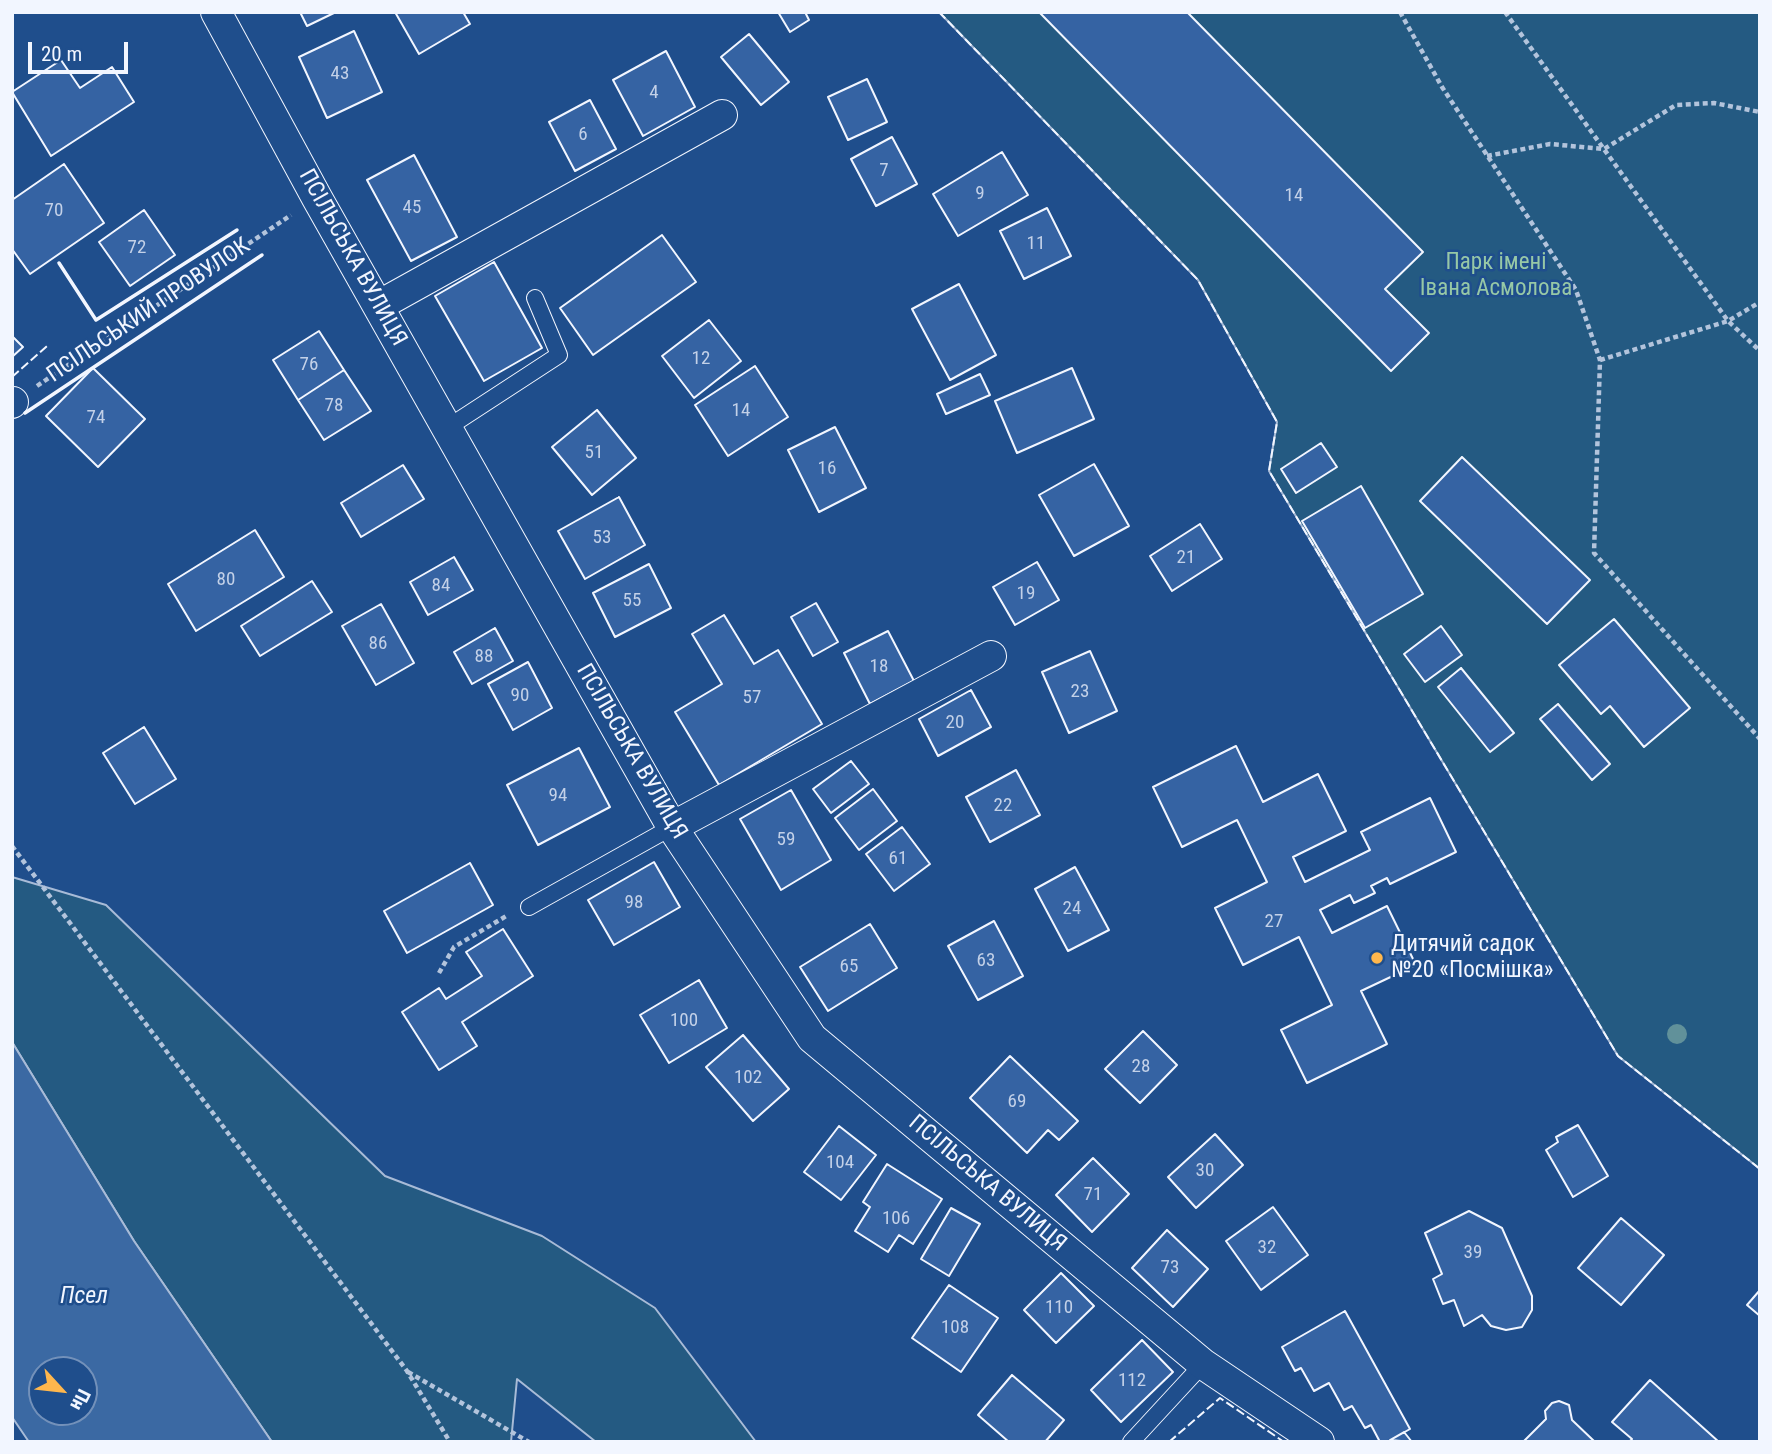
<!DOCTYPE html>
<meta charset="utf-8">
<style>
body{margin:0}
#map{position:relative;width:1772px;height:1454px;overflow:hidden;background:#1f4e8c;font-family:"Roboto Condensed",sans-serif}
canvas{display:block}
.frame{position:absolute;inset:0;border:14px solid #f2f6ff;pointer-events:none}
.north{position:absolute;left:28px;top:1356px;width:70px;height:70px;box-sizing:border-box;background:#1f4e8c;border:2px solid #7391ba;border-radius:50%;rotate:117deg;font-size:19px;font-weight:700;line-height:28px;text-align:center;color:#f2f6ff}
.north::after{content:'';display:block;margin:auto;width:24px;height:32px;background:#ffb74d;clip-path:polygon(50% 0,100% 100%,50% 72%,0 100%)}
.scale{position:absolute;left:28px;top:42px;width:100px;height:32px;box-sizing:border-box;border:4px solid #f2f6ff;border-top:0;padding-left:9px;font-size:21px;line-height:24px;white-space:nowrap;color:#f2f6ff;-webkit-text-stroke:5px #1f4e8c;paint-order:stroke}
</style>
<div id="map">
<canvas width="1772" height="1454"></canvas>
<div class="frame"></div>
<div class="north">Пн</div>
<div class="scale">20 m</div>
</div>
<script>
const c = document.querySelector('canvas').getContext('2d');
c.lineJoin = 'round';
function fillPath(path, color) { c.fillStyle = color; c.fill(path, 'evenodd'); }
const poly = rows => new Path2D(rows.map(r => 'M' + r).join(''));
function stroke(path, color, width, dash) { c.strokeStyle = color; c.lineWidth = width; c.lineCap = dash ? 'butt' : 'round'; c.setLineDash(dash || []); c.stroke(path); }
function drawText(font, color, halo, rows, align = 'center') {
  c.font = font + ' "Roboto Condensed",sans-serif'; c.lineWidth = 5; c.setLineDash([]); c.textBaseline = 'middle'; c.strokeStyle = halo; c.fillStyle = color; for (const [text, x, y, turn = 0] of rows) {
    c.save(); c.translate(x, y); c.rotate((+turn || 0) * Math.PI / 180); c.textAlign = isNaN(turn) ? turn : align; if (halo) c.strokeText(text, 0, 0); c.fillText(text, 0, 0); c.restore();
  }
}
const green = poly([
 [939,12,1760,12,1760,1169,1618,1056,1269,471,1277,422,1198,280,939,12],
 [12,877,106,905,385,1176,542,1236,655,1308,756,1442,596,1442,517,1379,511,1442,272,1442,134,1241,12,1042,12,877]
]);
const water = poly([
 [12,1042,134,1241,272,1442,29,1442,12,1417,12,1042],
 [42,1370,84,1370,84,1412,42,1412,42,1370]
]);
const building = poly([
 [300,12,336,12,307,26,300,12],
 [395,12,463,12,470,24,419,54,395,12],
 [778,12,805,12,809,20,790,32,778,12],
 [1039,12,1187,12,1423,252,1385,289,1429,333,1391,371,1039,12],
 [354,31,382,92,327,118,299,57,354,31],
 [749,34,789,82,761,105,721,57,749,34],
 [666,51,695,107,643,136,613,80,666,51],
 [61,60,80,88,112,67,134,102,51,156,12,92,61,60],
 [867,79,887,122,848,140,828,97,867,79],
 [590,100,616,149,575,171,549,122,590,100],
 [892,137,917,184,876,206,851,159,892,137],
 [1002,152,1028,195,958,236,933,194,1002,152],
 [414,155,457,237,411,261,367,180,414,155],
 [64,164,104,223,30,274,12,249,12,200,64,164],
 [1047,208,1071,256,1024,279,1000,231,1047,208],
 [144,210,175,255,130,286,99,242,144,210],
 [662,235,696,282,593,355,560,308,662,235],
 [494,262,542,348,484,381,435,296,494,262],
 [959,284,996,355,950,380,912,309,959,284],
 [709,320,741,361,694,398,662,356,709,320],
 [319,331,344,370,298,400,273,360,319,331],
 [12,336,23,347,12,357,12,336],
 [755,366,788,417,728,456,695,405,755,366],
 [93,368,145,419,98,467,46,416,93,368],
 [1072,368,1094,419,1017,453,995,401,1072,368],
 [344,370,371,411,324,440,298,400,344,370],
 [980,374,990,395,946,414,937,394,980,374],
 [597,410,636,458,592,495,552,447,597,410],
 [835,427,866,488,819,512,788,450,835,427],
 [1321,443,1337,467,1296,493,1281,469,1321,443],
 [1462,457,1590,580,1547,624,1420,501,1462,457],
 [1094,464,1129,526,1074,556,1039,495,1094,464],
 [403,465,424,499,361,537,341,503,403,465],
 [1361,486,1423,594,1365,628,1302,521,1361,486],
 [619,497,645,545,585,579,558,531,619,497],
 [1200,524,1222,559,1172,591,1150,556,1200,524],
 [255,530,284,577,196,631,168,584,255,530],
 [454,557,473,590,428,615,410,582,454,557],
 [1037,562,1059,600,1015,625,993,587,1037,562],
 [649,564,671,608,615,637,593,593,649,564],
 [312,581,332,612,260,656,241,626,312,581],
 [816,603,838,642,813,656,791,617,816,603],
 [381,604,414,663,376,685,342,626,381,604],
 [724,615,754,664,778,650,822,724,719,785,675,712,722,684,692,634,724,615],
 [1614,619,1690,708,1644,747,1610,706,1601,714,1559,665,1614,619],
 [1441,626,1462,655,1425,682,1404,654,1441,626],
 [495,628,513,661,472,684,454,652,495,628],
 [888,631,914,681,870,704,844,653,888,631],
 [1090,651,1117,711,1069,733,1042,672,1090,651],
 [528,662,552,708,513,730,488,684,528,662],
 [1461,668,1514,733,1490,752,1438,687,1461,668],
 [971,690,991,727,938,756,919,719,971,690],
 [1558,704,1610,764,1592,780,1540,719,1558,704],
 [144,727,176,779,135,804,103,753,144,727],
 [1236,746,1263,802,1318,774,1346,831,1293,857,1305,882,1370,850,1361,832,1430,798,1456,852,1390,884,1387,878,1371,886,1375,893,1354,903,1350,895,1320,910,1332,933,1387,906,1416,965,1361,991,1387,1044,1307,1083,1281,1030,1332,1005,1299,937,1243,965,1215,908,1267,882,1237,820,1182,847,1153,787,1236,746],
 [579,748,610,807,538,845,507,785,579,748],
 [851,761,869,784,831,813,813,789,851,761],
 [1016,770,1040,815,990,842,966,797,1016,770],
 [873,789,897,821,859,850,835,818,873,789],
 [791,790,831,860,781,890,740,819,791,790],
 [902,827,930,864,894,891,866,854,902,827],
 [654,862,680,907,614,945,588,900,654,862],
 [470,863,493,905,407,953,384,911,470,863],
 [1075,867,1109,930,1068,951,1035,889,1075,867],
 [994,921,1023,976,978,1000,948,946,994,921],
 [870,924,897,968,828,1011,800,967,870,924],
 [503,929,533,976,462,1022,477,1046,439,1070,402,1012,439,988,446,999,482,976,466,952,503,929],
 [699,980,727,1028,669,1063,640,1015,699,980],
 [1143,1031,1177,1065,1140,1103,1105,1069,1143,1031],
 [743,1035,789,1089,753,1121,706,1067,743,1035],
 [1010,1056,1078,1121,1059,1140,1048,1130,1027,1153,970,1098,1010,1056],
 [1578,1125,1608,1176,1573,1197,1546,1150,1558,1142,1556,1137,1578,1125],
 [839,1126,876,1155,841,1200,804,1172,839,1126],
 [1215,1134,1243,1165,1196,1208,1168,1177,1215,1134],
 [1093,1158,1129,1194,1092,1232,1056,1195,1093,1158],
 [887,1164,942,1199,913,1244,899,1235,888,1252,855,1231,870,1207,863,1202,887,1164],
 [1273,1207,1308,1255,1261,1290,1226,1241,1273,1207],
 [951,1208,980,1224,949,1276,921,1259,951,1208],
 [1469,1211,1502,1228,1532,1296,1532,1310,1522,1327,1506,1330,1491,1326,1482,1315,1464,1326,1454,1300,1443,1304,1433,1279,1442,1274,1425,1233,1469,1211],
 [1621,1218,1664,1255,1621,1305,1578,1268,1621,1218],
 [1167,1230,1208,1269,1173,1307,1132,1268,1167,1230],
 [1061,1273,1094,1306,1056,1343,1024,1310,1061,1273],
 [949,1285,998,1318,961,1372,912,1338,949,1285],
 [1760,1290,1760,1316,1747,1305,1760,1290],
 [1345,1311,1410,1429,1387,1442,1380,1442,1371,1425,1365,1428,1352,1406,1344,1410,1329,1383,1314,1391,1301,1368,1295,1371,1282,1347,1345,1311],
 [1142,1340,1173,1372,1121,1422,1091,1390,1142,1340],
 [1012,1375,1064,1420,1045,1442,1009,1442,978,1415,1012,1375],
 [1650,1380,1719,1442,1629,1442,1632,1439,1612,1422,1650,1380],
 [1559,1401,1569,1405,1572,1420,1594,1441,1523,1442,1546,1419,1545,1411,1552,1403,1559,1401],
 [1404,1432,1412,1442,1390,1440,1404,1432]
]);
const path = poly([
 [1400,12,1442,87,1576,290,1600,360,1594,553,1760,739],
 [1505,12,1728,321,1760,351],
 [1487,156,1550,144,1604,149,1676,105,1714,103,1760,112],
 [1600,360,1728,321,1760,302],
 [37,386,291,215],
 [12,846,407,1371,450,1442],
 [439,973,454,947,508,915],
 [408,1372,529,1442]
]);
const service = poly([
 [447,428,559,355,535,298],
 [529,907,672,827],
 [1131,1442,1203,1364]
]);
const minor = poly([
 [216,12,317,198,672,827,812,1038,1203,1364,1319,1442],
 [378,306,722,115],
 [12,403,13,402],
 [672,827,991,656]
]);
const fence = poly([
 [939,12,1198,280,1277,422,1269,471,1618,1056,1760,1169],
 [12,377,47,346],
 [1169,1442,1220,1398,1284,1442]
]);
const wall = poly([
 [59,263,96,320,237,230],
 [25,413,262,255]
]);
const trees = [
 [1677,1034]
];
const markers = [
 [1377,958,7,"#ffb74d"]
];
const numberNames = [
 ["43",340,74],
 ["4",654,93],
 ["6",583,135],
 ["7",884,171],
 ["9",980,194],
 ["14",1294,196],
 ["45",412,208],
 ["70",54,211],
 ["11",1036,244],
 ["72",137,248],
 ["12",701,359],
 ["76",309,365],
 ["78",334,406],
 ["14",741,411],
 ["74",96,418],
 ["51",594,453],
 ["16",827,469],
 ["53",602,538],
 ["21",1186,558],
 ["80",226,580],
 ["84",441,586],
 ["19",1026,594],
 ["55",632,601],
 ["86",378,644],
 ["88",484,657],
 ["18",879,667],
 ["23",1080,692],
 ["90",520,696],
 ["57",752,698],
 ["20",955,723],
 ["94",558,796],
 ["22",1003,806],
 ["59",786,840],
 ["61",898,859],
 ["98",634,903],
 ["24",1072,909],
 ["27",1274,922],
 ["63",986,961],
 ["65",849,967],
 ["100",684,1021],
 ["28",1141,1067],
 ["102",748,1078],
 ["69",1017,1102],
 ["104",840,1163],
 ["30",1205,1171],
 ["71",1093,1195],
 ["106",896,1219],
 ["32",1267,1248],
 ["39",1473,1253],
 ["73",1170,1268],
 ["110",1059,1308],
 ["108",955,1328],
 ["112",1132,1381]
];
const streetNames = [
 ["ПСІЛЬСЬКА ВУЛИЦЯ",352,258,61],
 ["ПСІЛЬСЬКИЙ ПРОВУЛОК",149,311,-34],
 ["ПСІЛЬСЬКА ВУЛИЦЯ",631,752,60],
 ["ПСІЛЬСЬКА ВУЛИЦЯ",987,1184,40]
];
const parkNames = [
 ["Парк імені",1496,263],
 ["Івана Асмолова",1496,289]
];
const poiNames = [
 ["Дитячий садок",1391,945],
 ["№20 «Посмішка»",1391,971]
];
const waterNames = [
 ["Псел",84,1297]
];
fillPath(green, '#245a82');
stroke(green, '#a8bbd7', 2);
fillPath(water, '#3b69a3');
stroke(water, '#a8bbd7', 2);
fillPath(building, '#3563a3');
stroke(building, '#f2f6ff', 2);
stroke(service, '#f2f6ff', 18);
stroke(minor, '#f2f6ff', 32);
stroke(path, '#b3c4dc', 4.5, [5, 3.5]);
stroke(service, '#1f4e8c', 16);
stroke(minor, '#1f4e8c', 30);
stroke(fence, '#f2f6ff', 2, [9, 3.5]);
stroke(wall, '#f2f6ff', 3.5);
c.fillStyle = '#61919a';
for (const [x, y] of trees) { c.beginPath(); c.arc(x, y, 10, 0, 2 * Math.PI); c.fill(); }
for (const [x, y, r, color] of markers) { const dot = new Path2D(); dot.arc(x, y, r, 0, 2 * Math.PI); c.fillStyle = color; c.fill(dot); stroke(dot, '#1f4e8c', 2.5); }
drawText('19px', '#c3d1e8', null, numberNames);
drawText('23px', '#f2f6ff', '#1f4e8c', streetNames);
drawText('23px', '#97c8a6', '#1f4e8c', parkNames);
drawText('23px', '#f2f6ff', '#1f4e8c', poiNames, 'left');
drawText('italic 24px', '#f2f6ff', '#1f4e8c', waterNames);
</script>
